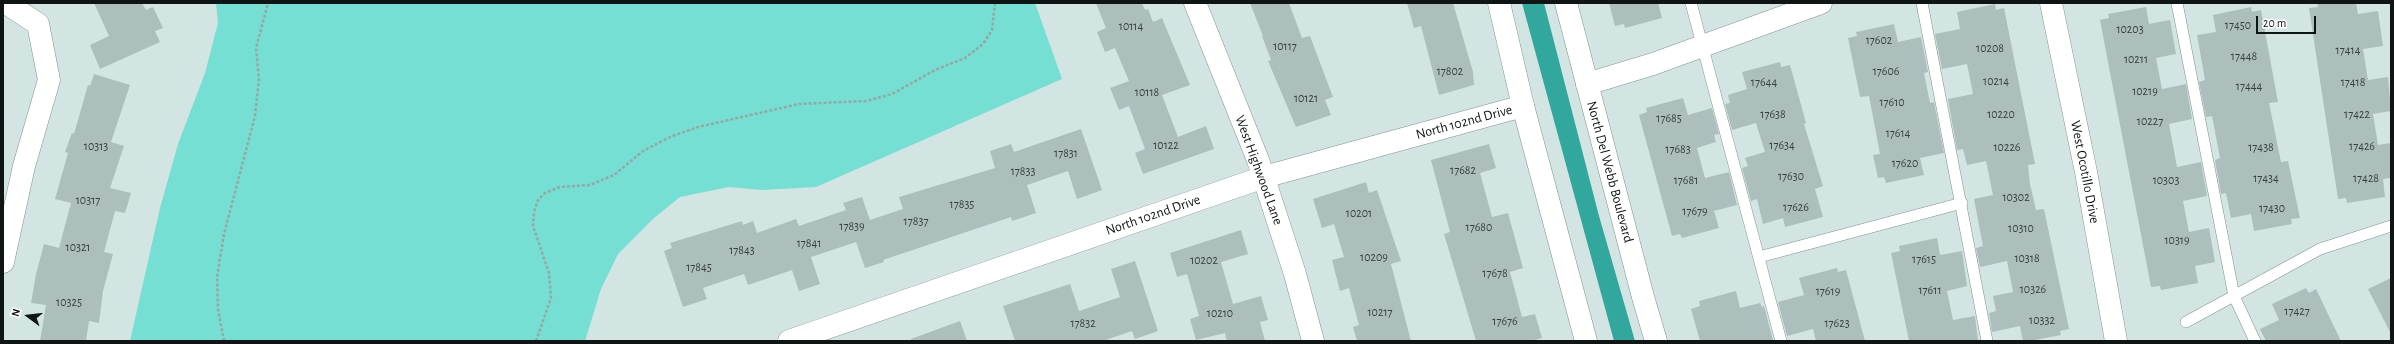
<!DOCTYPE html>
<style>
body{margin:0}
#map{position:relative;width:2394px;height:344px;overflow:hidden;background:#d2e5e3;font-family:"Alegreya Sans",sans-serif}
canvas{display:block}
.frame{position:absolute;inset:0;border:4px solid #0e1514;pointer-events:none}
.north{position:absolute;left:8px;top:296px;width:40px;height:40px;-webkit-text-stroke:3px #fff;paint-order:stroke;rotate:285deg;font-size:11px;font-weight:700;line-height:16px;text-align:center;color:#0e1514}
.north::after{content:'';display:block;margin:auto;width:14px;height:18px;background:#0e1514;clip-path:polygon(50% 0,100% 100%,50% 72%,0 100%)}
.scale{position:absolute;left:2256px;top:16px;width:60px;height:18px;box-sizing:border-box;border:2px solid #0e1514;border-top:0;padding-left:5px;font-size:12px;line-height:14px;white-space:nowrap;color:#0e1514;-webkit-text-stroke:3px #fff;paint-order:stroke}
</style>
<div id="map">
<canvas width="2394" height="344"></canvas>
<div class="frame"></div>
<div class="north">N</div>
<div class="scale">20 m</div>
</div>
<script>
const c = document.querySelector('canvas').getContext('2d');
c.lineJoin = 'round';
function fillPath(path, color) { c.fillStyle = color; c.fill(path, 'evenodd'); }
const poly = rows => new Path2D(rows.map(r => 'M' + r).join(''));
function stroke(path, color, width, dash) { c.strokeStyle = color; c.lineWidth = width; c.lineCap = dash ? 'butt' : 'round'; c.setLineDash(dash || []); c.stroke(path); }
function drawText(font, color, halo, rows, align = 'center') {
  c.font = font + ' "Alegreya Sans",sans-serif'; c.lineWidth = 3; c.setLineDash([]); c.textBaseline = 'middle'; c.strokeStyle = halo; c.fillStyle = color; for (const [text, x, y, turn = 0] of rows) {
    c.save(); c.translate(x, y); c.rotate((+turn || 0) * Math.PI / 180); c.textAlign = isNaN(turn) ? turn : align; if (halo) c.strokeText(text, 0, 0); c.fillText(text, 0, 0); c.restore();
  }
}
const green = poly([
 [216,3,1035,3,1062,79,816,187,762,190,729,187,680,197,654,218,618,254,601,289,585,341,130,341,160,208,178,144,205,73,218,23]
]);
const water = poly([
 [1522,3,1544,3,1599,216,1635,341,1614,341]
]);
const building = poly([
 [94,3,142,3,146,10,153,7,163,28,155,31,160,42,100,69,90,45,109,36],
 [1096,3,1142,3,1145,10,1148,9,1153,22,1162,18,1190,85,1162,95,1178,137,1206,126,1214,149,1143,174,1135,153,1145,149,1129,106,1119,110,1110,88,1129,81,1115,48,1105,52,1097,32,1106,28],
 [1250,3,1289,3,1302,38,1310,36,1325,76,1333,97,1325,100,1331,115,1296,127,1268,61,1271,60,1262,36,1263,36],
 [1407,3,1453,3,1473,72,1474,85,1439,95,1421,26,1414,28],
 [1609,3,1658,3,1662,18,1625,28,1624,24,1615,26],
 [2317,3,2356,3,2358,14,2378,11,2383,46,2363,49,2368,80,2388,77,2391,111,2373,114,2378,145,2391,143,2391,178,2383,179,2385,197,2347,203,2346,198,2338,199,2309,8,2318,7],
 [1995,4,1996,10,2004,8,2035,164,2028,165,2030,184,2036,210,2044,209,2069,329,2060,331,2061,335,2030,341,2023,341,2020,326,1992,332,1989,313,1996,311,1993,296,2013,292,2007,261,1980,267,1976,248,1983,246,1974,199,1993,195,1986,161,1967,165,1963,149,1957,150,1948,99,1973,94,1967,64,1942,69,1935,34,1960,29,1957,12],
 [2146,7,2149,24,2170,20,2176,54,2156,58,2162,89,2186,84,2192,119,2169,124,2177,167,2201,162,2207,196,2183,201,2189,232,2209,228,2215,262,2195,266,2198,283,2161,290,2160,286,2151,287,2100,20,2109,18,2108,14],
 [2251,7,2252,12,2261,10,2278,102,2269,103,2281,162,2288,161,2300,218,2291,219,2292,224,2254,231,2251,214,2231,218,2226,193,2221,194,2215,160,2220,158,2212,116,2206,117,2199,82,2205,80,2197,35,2216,32,2213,15],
 [1894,24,1898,42,1921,37,1928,72,1924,73,1930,103,1934,102,1944,153,1920,158,1924,175,1886,183,1884,177,1878,178,1873,155,1880,154,1869,96,1860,97,1848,38,1857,36,1856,32],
 [1780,62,1781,67,1790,65,1806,123,1804,124,1823,186,1815,189,1823,217,1785,227,1783,218,1763,224,1757,199,1751,201,1742,168,1748,166,1745,158,1765,152,1756,123,1732,130,1725,104,1730,103,1728,95,1747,89,1742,72],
 [94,74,130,85,111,142,124,146,110,188,131,193,125,213,115,211,104,252,113,254,103,291,99,323,89,321,86,341,40,341,46,305,31,303,36,274,44,244,59,248,71,203,55,199,68,153,65,152,72,133,74,134,88,85,90,86],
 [1683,98,1688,115,1712,108,1719,134,1714,135,1716,142,1697,148,1705,178,1729,172,1737,205,1714,211,1719,228,1682,238,1680,234,1672,236,1639,115,1647,112,1646,108],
 [1081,129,1102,190,1077,199,1068,171,1027,185,1036,213,1012,221,1011,217,883,260,884,262,865,268,856,242,811,257,820,284,799,291,792,270,748,285,744,274,703,288,707,299,683,307,664,251,672,248,670,243,742,221,743,225,753,221,757,233,796,219,799,226,846,210,843,203,862,197,870,220,903,209,899,197,995,168,990,151,1011,144,1014,152],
 [1489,144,1496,168,1480,173,1492,217,1508,213,1523,268,1510,272,1522,317,1535,314,1542,338,1531,341,1476,341,1444,234,1450,232,1431,160],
 [1366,182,1369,193,1377,190,1401,261,1391,264,1411,341,1357,341,1353,327,1359,325,1349,288,1340,291,1332,260,1344,257,1334,224,1322,228,1313,199],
 [1241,230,1248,254,1221,262,1233,304,1261,296,1268,320,1260,322,1265,341,1227,341,1225,333,1196,340,1190,319,1199,316,1187,274,1177,277,1170,253],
 [1937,238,1940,255,1962,251,1967,286,1947,291,1953,320,1975,316,1978,341,1909,341,1891,253,1900,251,1899,246],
 [1135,261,1158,331,1135,339,1132,331,1103,341,1015,341,1003,306,1070,284,1079,311,1120,297,1111,269],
 [1837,268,1838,272,1846,270,1865,341,1816,341,1813,329,1787,336,1778,302,1804,295,1799,278],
 [2391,278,2391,334,2368,289],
 [2306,288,2309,293,2316,289,2341,341,2266,341,2260,329,2279,320,2272,304],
 [1736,291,1740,308,1760,303,1762,307,1764,306,1773,340,1700,341,1691,309,1700,306,1699,301],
 [960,321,967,341,911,341,911,339]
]);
const path = poly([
 [224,341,218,309,217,277,224,234,255,116,259,80,256,48,268,3],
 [536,341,551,298,549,273,533,226,534,212,538,200,545,193,560,187,590,185,614,175,643,151,670,137,698,127,799,104,866,101,892,94,935,70,965,58,983,44,992,30,995,3]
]);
const service = poly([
 [1691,3,1781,341],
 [1922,3,1987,341],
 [2177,3,2234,296,2255,341],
 [1759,257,1962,203],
 [2186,322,2320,249,2391,226]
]);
const minor = poly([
 [1195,3,1258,160,1295,274,1313,341],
 [2051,3,2086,172,2116,341],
 [1587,84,1653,64,1821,3],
 [3,262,24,166,49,80,38,24,6,3],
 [789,341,1264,177,1523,106]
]);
const tertiary = poly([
 [1499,3,1523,106,1586,341],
 [1566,3,1643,297,1656,341]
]);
const numberNames = [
 ["17450",2238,25],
 ["10114",1131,26],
 ["10203",2130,29],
 ["17602",1879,40],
 ["10117",1285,46],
 ["10208",1990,48],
 ["17414",2348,50],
 ["17448",2244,56],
 ["10211",2136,59],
 ["17802",1450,71],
 ["17606",1886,71],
 ["10214",1996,81],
 ["17644",1764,82],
 ["17418",2353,82],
 ["17444",2249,86],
 ["10219",2145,91],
 ["10118",1147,92],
 ["10121",1306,98],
 ["17610",1892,102],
 ["17638",1773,114],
 ["10220",2001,114],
 ["17422",2357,114],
 ["17685",1669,118],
 ["10227",2150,121],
 ["17614",1898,133],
 ["10122",1166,145],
 ["17634",1782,145],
 ["10313",96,146],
 ["17426",2362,146],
 ["10226",2007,147],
 ["17438",2261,147],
 ["17683",1678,149],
 ["17831",1066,153],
 ["17620",1905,163],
 ["17682",1463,170],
 ["17833",1023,171],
 ["17630",1791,176],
 ["17434",2266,178],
 ["17428",2366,178],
 ["17681",1686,180],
 ["10303",2166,180],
 ["10302",2016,197],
 ["10317",88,200],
 ["17835",962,204],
 ["17626",1796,207],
 ["17430",2272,208],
 ["17679",1695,211],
 ["10201",1359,213],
 ["17837",916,221],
 ["17839",852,226],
 ["17680",1479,227],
 ["10310",2021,228],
 ["10319",2177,240],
 ["17841",809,243],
 ["10321",78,247],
 ["17843",742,250],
 ["10209",1374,257],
 ["10318",2027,258],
 ["17615",1924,259],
 ["10202",1204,260],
 ["17845",699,267],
 ["17678",1495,273],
 ["10326",2033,289],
 ["17611",1930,290],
 ["17619",1828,291],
 ["10325",69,302],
 ["17427",2297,311],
 ["10217",1380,312],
 ["10210",1220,313],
 ["10332",2042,320],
 ["17676",1505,321],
 ["17832",1083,323],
 ["17623",1837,323]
];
const streetNames = [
 ["North 102nd Drive",1464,122,-15],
 ["West Highwood Lane",1259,170,70],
 ["North Del Webb Boulevard",1610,172,75],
 ["West Ocotillo Drive",2085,172,79],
 ["North 102nd Drive",1153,215,-19]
];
fillPath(green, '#75dfd4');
fillPath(water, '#31a79d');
fillPath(building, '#adbfbd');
stroke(service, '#829491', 12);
stroke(minor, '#829491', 23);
stroke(tertiary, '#829491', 23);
stroke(path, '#97a7a5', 2.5, [3, 2]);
stroke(service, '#fff', 11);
stroke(minor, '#fff', 22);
stroke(tertiary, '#fff', 22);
drawText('12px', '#36403e', null, numberNames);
drawText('14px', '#0e1514', '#fff', streetNames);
</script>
